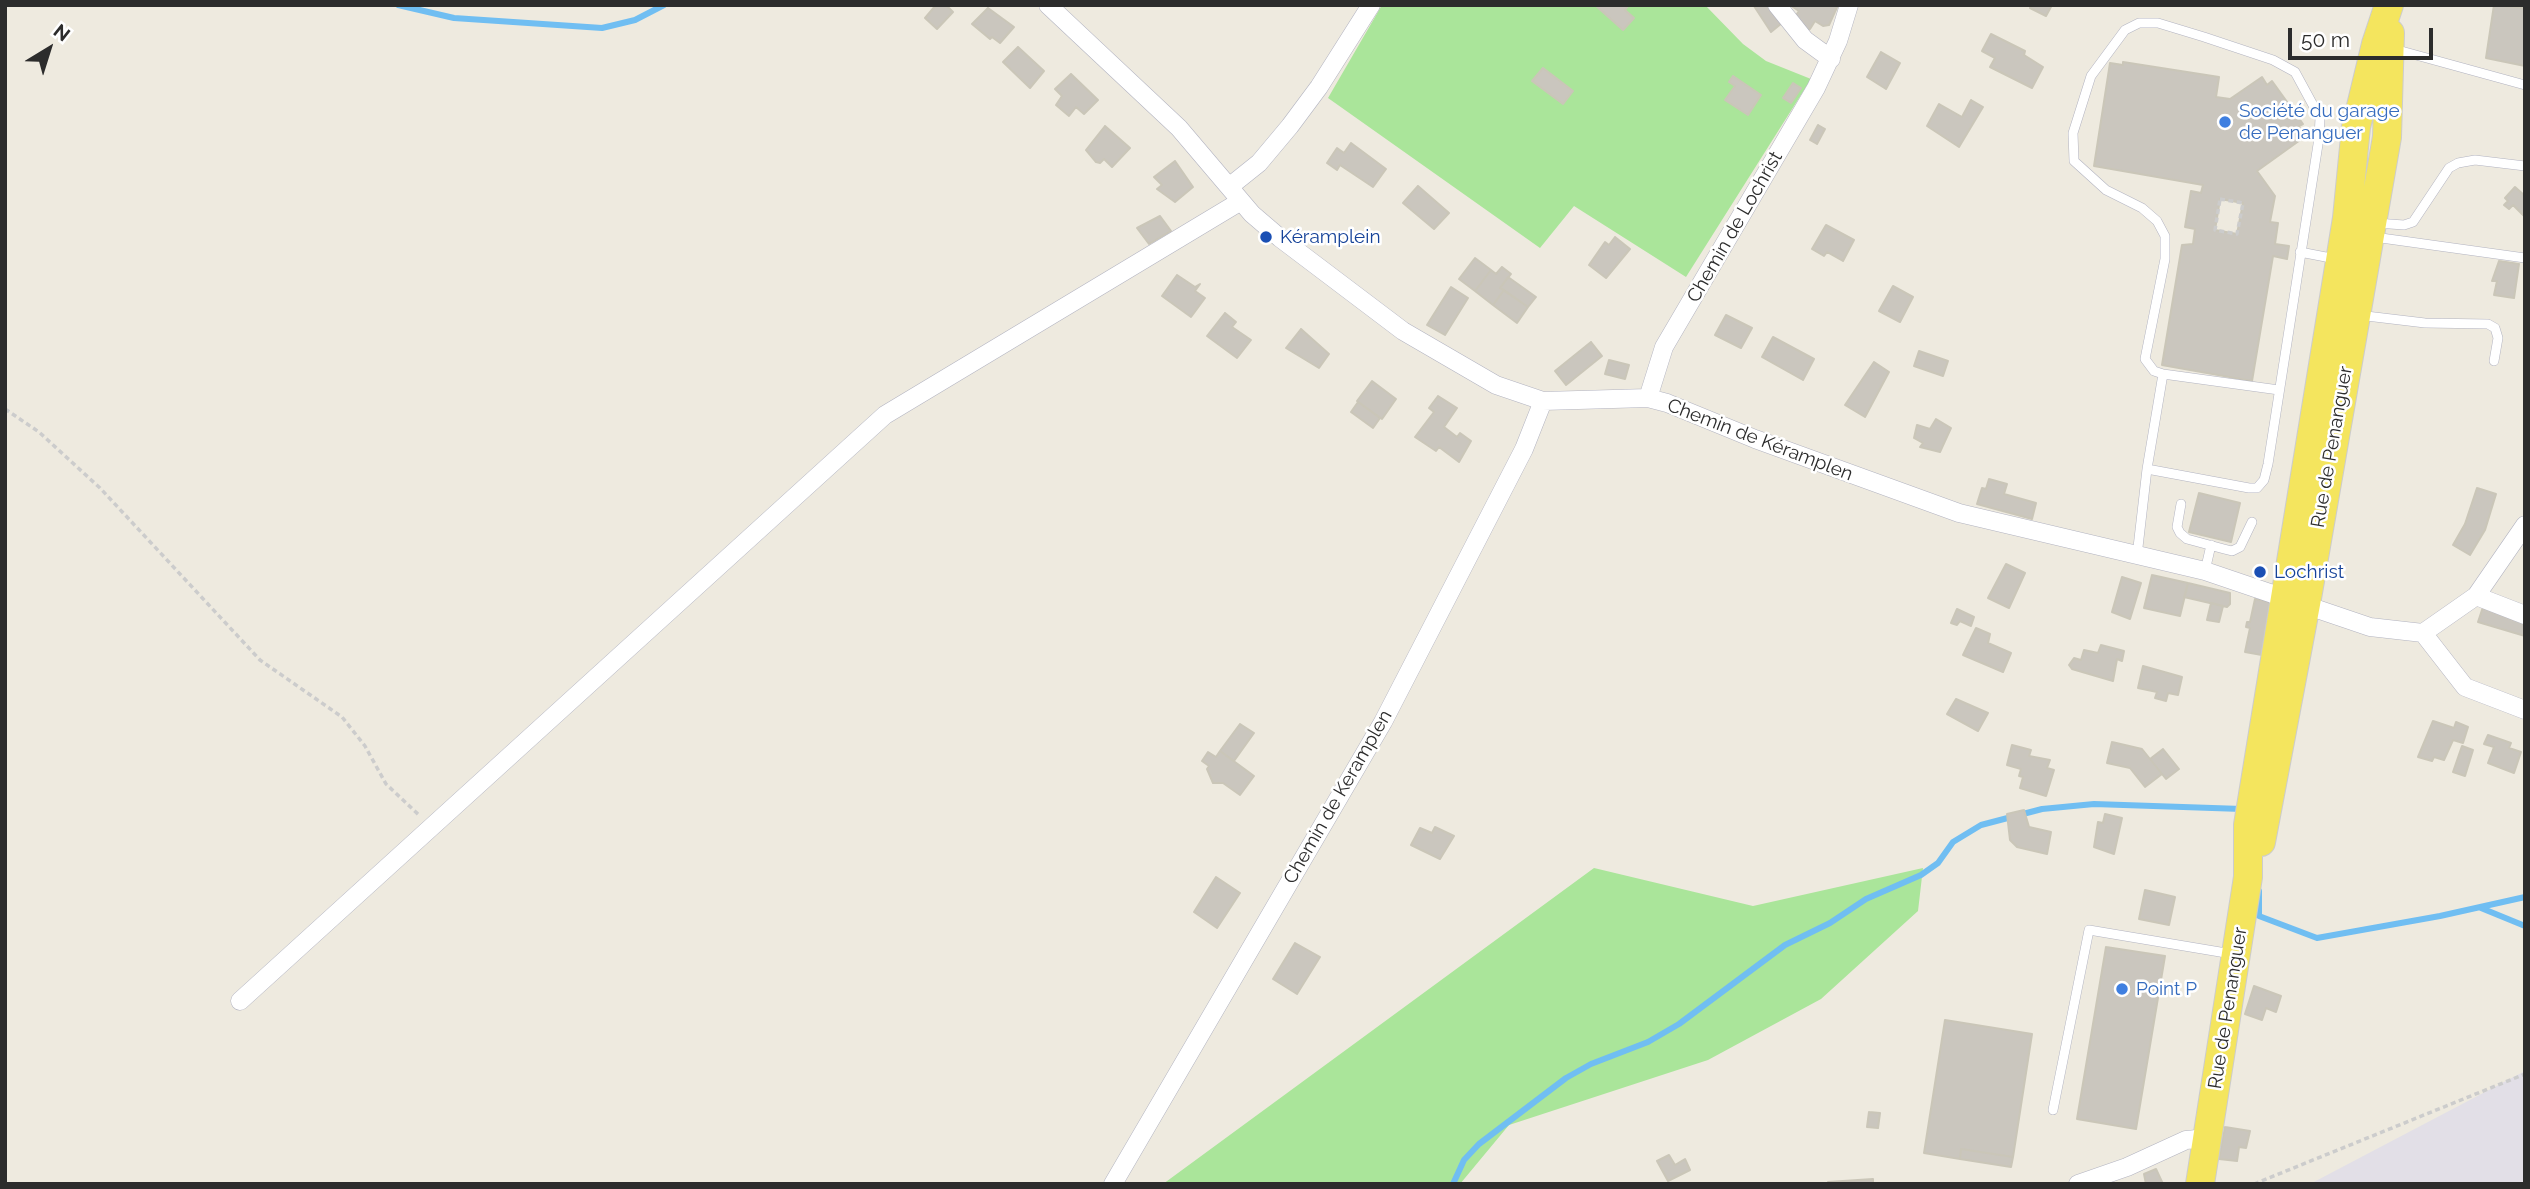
<!DOCTYPE html>
<meta charset="utf-8">
<style>
body{margin:0}
#map{position:relative;width:2530px;height:1189px;overflow:hidden;background:#eeeadf;font-family:Raleway,sans-serif}
canvas{display:block}
.frame{position:absolute;inset:0;border:7px solid #2c2c2c;pointer-events:none}
.north{position:absolute;left:14px;top:14px;width:70px;height:70px;-webkit-text-stroke:5px #fff;paint-order:stroke;rotate:38deg;font-size:19px;font-weight:700;line-height:28px;text-align:center;color:#2c2c2c}
.north::after{content:'';display:block;margin:auto;width:24px;height:32px;background:#2c2c2c;clip-path:polygon(50% 0,100% 100%,50% 72%,0 100%)}
.scale{position:absolute;left:2288px;top:28px;width:145px;height:32px;box-sizing:border-box;border:4px solid #2c2c2c;border-top:0;padding-left:9px;font-size:21px;line-height:24px;white-space:nowrap;color:#2c2c2c;-webkit-text-stroke:5px #fff;paint-order:stroke}
</style>
<div id="map">
<canvas width="2530" height="1189"></canvas>
<div class="frame"></div>
<div class="north">N</div>
<div class="scale">50 m</div>
</div>
<script>
const c = document.querySelector('canvas').getContext('2d');
c.lineJoin = 'round';
function fillPath(path, color) { c.fillStyle = color; c.fill(path, 'evenodd'); }
const poly = rows => new Path2D(rows.map(r => 'M' + r).join(''));
function stroke(path, color, width, dash) { c.strokeStyle = color; c.lineWidth = width; c.lineCap = dash ? 'butt' : 'round'; c.setLineDash(dash || []); c.stroke(path); }
function drawText(font, color, halo, rows, align = 'center') {
  c.font = font + ' Raleway,sans-serif'; c.lineWidth = 5; c.setLineDash([]); c.textBaseline = 'middle'; c.strokeStyle = halo; c.fillStyle = color; for (const [text, x, y, turn = 0] of rows) {
    c.save(); c.translate(x, y); c.rotate((+turn || 0) * Math.PI / 180); c.textAlign = isNaN(turn) ? turn : align; if (halo) c.strokeText(text, 0, 0); c.fillText(text, 0, 0); c.restore();
  }
}
const industrial = poly([
 [2525,1071,2525,1184,2310,1184]
]);
const green = poly([
 [1382,5,1705,5,1743,44,1766,61,1811,79,1686,277,1574,206,1540,248,1328,98],
 [1594,868,1753,906,1923,868,1918,911,1821,999,1708,1060,1509,1125,1460,1184,1163,1184]
]);
const stream = poly([
 [398,5,454,18,602,28,635,20,664,5],
 [2259,891,2259,916,2317,938,2440,916,2525,897],
 [2481,908,2525,926],
 [1453,1184,1464,1160,1479,1144,1566,1078,1591,1064,1648,1042,1679,1024,1785,945,1830,923,1866,899,1921,875,1938,863,1953,842,1981,825,2042,809,2094,804,2242,809]
]);
const building = poly([
 [936,5,946,5,953,12,937,29,925,18,936,5],
 [1595,5,1629,5,1625,10,1634,18,1623,30,1595,5],
 [1769,5,1782,23,1771,32,1754,6,1769,5],
 [1790,5,1838,5,1829,25,1823,26,1815,21,1810,29,1804,30,1794,18,1799,11,1790,5],
 [2031,5,2052,5,2046,16,2030,8,2031,5],
 [2494,5,2525,8,2525,66,2486,58,2494,5],
 [988,8,1014,27,1000,43,992,37,990,39,972,24,988,8],
 [1991,34,2025,51,2024,55,2043,67,2032,88,1990,67,1995,58,1982,51,1991,34],
 [1018,47,1044,71,1030,88,1003,62,1018,47],
 [1881,52,1900,63,1886,89,1867,77,1881,52],
 [2123,62,2219,77,2216,97,2230,99,2262,77,2267,85,2272,81,2303,124,2299,126,2303,138,2257,171,2275,196,2270,222,2278,223,2275,244,2289,246,2287,259,2273,256,2252,381,2162,365,2182,245,2193,244,2195,229,2185,227,2191,191,2201,193,2203,185,2094,166,2110,63,2123,65,2123,62],
 [2220,199,2243,203,2237,234,2215,230,2220,199],
 [1543,68,1573,91,1563,104,1532,81,1543,68],
 [1071,74,1098,100,1084,114,1076,107,1069,116,1056,105,1062,96,1055,89,1071,74],
 [1733,76,1761,95,1748,115,1725,100,1735,86,1729,82,1733,76],
 [1793,83,1801,88,1791,103,1783,98,1793,83],
 [1971,100,1983,107,1959,147,1927,126,1939,104,1962,117,1971,100],
 [1818,125,1825,129,1817,144,1810,140,1818,125],
 [1105,126,1130,148,1112,167,1104,159,1100,163,1096,162,1086,150,1105,126],
 [1351,143,1386,169,1373,187,1340,165,1337,170,1327,163,1337,148,1344,153,1351,143],
 [1175,161,1193,187,1175,202,1157,189,1162,185,1154,177,1175,161],
 [1418,186,1449,213,1434,229,1403,203,1418,186],
 [2515,187,2525,196,2525,217,2513,205,2509,209,2504,205,2508,201,2505,198,2515,187],
 [1160,216,1171,231,1149,244,1137,228,1160,216],
 [1826,225,1854,240,1843,261,1827,252,1824,256,1812,249,1826,225],
 [1615,237,1630,249,1606,278,1589,265,1605,242,1609,245,1615,237],
 [1475,258,1491,270,1475,291,1459,279,1475,258],
 [2499,261,2519,264,2514,298,2494,295,2497,281,2492,281,2499,261],
 [1502,267,1511,274,1500,288,1504,290,1493,305,1475,291,1491,270,1496,274,1502,267],
 [1177,275,1195,287,1200,284,1195,291,1205,298,1191,317,1162,296,1177,275],
 [1508,277,1536,297,1528,307,1500,288,1508,277],
 [1893,286,1913,297,1900,322,1879,311,1893,286],
 [1451,287,1468,298,1445,335,1427,325,1451,287],
 [1504,290,1528,307,1517,323,1493,305,1504,290],
 [1225,313,1236,322,1232,327,1251,340,1237,358,1207,336,1225,313],
 [1726,315,1752,328,1741,348,1715,335,1726,315],
 [1301,329,1329,354,1319,368,1286,348,1301,329],
 [1773,337,1814,359,1803,380,1762,357,1773,337],
 [1591,342,1602,356,1566,385,1555,371,1591,342],
 [1919,351,1948,361,1943,376,1914,366,1919,351],
 [1609,360,1629,365,1625,379,1605,374,1609,360],
 [1874,362,1889,372,1865,417,1845,405,1874,362],
 [1372,381,1396,399,1382,419,1357,401,1372,381],
 [1438,396,1457,408,1444,427,1457,437,1460,433,1471,441,1459,462,1439,447,1436,451,1415,437,1434,412,1429,408,1438,396],
 [1358,402,1380,418,1373,428,1351,412,1358,402],
 [1936,419,1951,428,1940,452,1920,447,1923,443,1914,438,1917,425,1930,429,1936,419],
 [1989,479,2007,484,2004,494,2036,503,2032,519,1977,504,1982,488,1986,489,1989,479],
 [2477,488,2496,494,2485,530,2470,555,2453,545,2465,524,2477,488],
 [2199,493,2240,503,2231,542,2189,532,2199,493],
 [2006,564,2025,573,2009,608,1988,598,2006,564],
 [2152,575,2188,583,2180,616,2144,608,2152,575],
 [2122,577,2141,583,2130,619,2112,612,2122,577],
 [2188,583,2230,593,2230,604,2227,607,2184,597,2188,583],
 [2255,599,2273,603,2262,655,2245,652,2250,628,2246,627,2247,622,2250,622,2255,599],
 [2211,603,2223,606,2219,622,2207,620,2211,603],
 [2484,604,2525,618,2525,636,2478,622,2484,604],
 [1957,609,1974,617,1971,626,1960,621,1957,625,1951,623,1957,609],
 [1976,628,1990,634,1988,643,2011,653,2003,672,1963,655,1976,628],
 [2101,645,2124,651,2122,661,2117,659,2113,681,2072,669,2069,665,2074,658,2081,660,2084,650,2098,653,2101,645],
 [2143,666,2182,677,2178,695,2168,693,2166,701,2155,698,2157,692,2138,688,2143,666],
 [1956,699,1988,713,1978,731,1947,714,1956,699],
 [2433,721,2454,728,2456,722,2468,727,2463,743,2453,740,2444,760,2434,757,2432,761,2418,757,2433,721],
 [1240,724,1254,733,1234,761,1220,751,1240,724],
 [2488,735,2511,743,2509,748,2521,752,2514,773,2488,763,2494,747,2484,744,2488,735],
 [2112,742,2142,749,2162,774,2145,787,2130,768,2107,763,2112,742],
 [2012,745,2031,750,2029,756,2050,760,2047,768,2054,770,2046,796,2020,788,2023,777,2019,776,2021,769,2007,765,2012,745],
 [2462,746,2473,750,2465,776,2453,772,2462,746],
 [2163,749,2179,769,2166,779,2150,759,2163,749],
 [1220,751,1254,776,1240,795,1223,783,1213,783,1207,769,1209,766,1202,761,1208,752,1216,757,1220,751],
 [2024,810,2029,827,2051,832,2047,854,2017,847,2010,840,2007,814,2024,810],
 [2105,814,2122,818,2114,854,2094,847,2098,822,2103,823,2105,814],
 [1435,827,1454,836,1440,859,1411,845,1420,828,1432,833,1435,827],
 [1216,877,1240,893,1217,928,1194,912,1216,877],
 [2145,890,2175,897,2169,925,2139,919,2145,890],
 [1295,943,1320,957,1297,994,1273,979,1295,943],
 [2106,947,2165,956,2136,1129,2077,1119,2106,947],
 [2254,986,2281,996,2276,1012,2266,1008,2262,1020,2245,1014,2254,986],
 [1945,1020,2032,1034,2013,1157,1961,1149,1960,1159,1924,1153,1945,1020],
 [1869,1112,1880,1113,1878,1128,1867,1127,1869,1112],
 [2225,1127,2250,1131,2246,1148,2239,1147,2237,1161,2219,1159,2225,1127],
 [1961,1149,2013,1157,2011,1167,1960,1159,1961,1149],
 [1669,1155,1675,1165,1685,1159,1690,1170,1668,1181,1657,1161,1669,1155],
 [2156,1169,2163,1184,2146,1184,2144,1174,2156,1169],
 [1873,1179,1873,1184,1828,1184,1828,1182,1873,1179]
]);
const path = poly([
 [2220,199,2243,203,2237,234,2215,230,2220,199],
 [5,409,39,432,100,488,260,660,342,717,365,746,386,784,420,816],
 [2254,1184,2525,1074]
]);
const lane = poly([
 [2394,49,2525,85],
 [2376,223,2404,225,2413,222,2449,168,2458,163,2475,160,2525,166],
 [2374,237,2525,258],
 [2300,252,2336,259],
 [2358,315,2425,323,2488,324,2495,328,2498,338,2494,361],
 [2147,469,2249,488,2257,488,2264,480,2268,464,2319,138,2320,118,2295,72,2273,60,2204,37,2158,23,2139,23,2125,30,2091,76,2073,133,2074,161,2106,190,2142,208,2157,221,2165,236,2165,259,2145,359,2154,371,2163,374,2279,390],
 [2181,504,2177,527,2180,533,2187,539,2224,549,2232,551,2240,547,2252,522],
 [2137,556,2147,469,2163,374],
 [2205,571,2211,545],
 [2053,1110,2089,930,2232,954]
]);
const street = poly([
 [1048,5,1179,128,1252,214,1280,238,1403,331,1496,385,1543,401,1648,398,1667,403,1755,439,1959,513,2205,571,2370,627,2423,633,2476,596,2525,615],
 [1777,5,1805,40,1831,59],
 [1229,187,1259,163,1290,126,1319,87,1371,5],
 [1648,398,1664,347,1816,88,1838,41,1849,5],
 [2476,596,2525,525],
 [2423,633,2465,687,2525,710],
 [240,1001,885,415,1241,201],
 [1113,1184,1383,722,1524,449,1543,401],
 [2078,1184,2127,1167,2186,1140,2208,1138]
]);
const primary = poly([
 [2261,842,2306,604,2387,137,2390,33],
 [2200,1184,2248,877,2248,825,2347,218,2356,127,2376,44,2389,5]
]);
const markers = [
 [2225,122,7,"#3f7fe0"],
 [1266,237,7,"#1a4fb4"],
 [2260,572,7,"#1a4fb4"],
 [2122,989,7,"#3f7fe0"]
];
const shopNames = [
 ["Société du garage",2239,111],
 ["de Penanguer",2239,133],
 ["Point P",2136,989]
];
const streetNames = [
 ["Chemin de Lochrist",1735,227,-60],
 ["Chemin de Kéramplen",1760,440,21],
 ["Rue de Penanguer",2332,447,-80],
 ["Chemin de Keramplen",1338,797,-60],
 ["Rue de Penanguer",2228,1008,-81]
];
const transitNames = [
 ["Kéramplein",1280,237],
 ["Lochrist",2274,572]
];
fillPath(industrial, '#e2dfe7');
fillPath(green, '#aae59a');
stroke(stream, '#70bef2', 6);
fillPath(building, '#cac6be');
stroke(building, '#cac6b8', 2);
stroke(lane, '#b2b3c0', 10);
stroke(street, '#b2b3c0', 19);
stroke(primary, '#ccc', 30);
stroke(path, '#ccc', 3.5, [5, 3.5]);
stroke(lane, '#fff', 9);
stroke(street, '#fff', 18);
stroke(primary, '#f4e55e', 28);
for (const [x, y, r, color] of markers) { const dot = new Path2D(); dot.arc(x, y, r, 0, 2 * Math.PI); c.fillStyle = color; c.fill(dot); stroke(dot, '#fff', 2.5); }
drawText('19px', '#366cbe', '#fff', shopNames, 'left');
drawText('19px', '#2c2c2c', '#fff', streetNames);
drawText('19px', '#164399', '#fff', transitNames, 'left');
</script>
